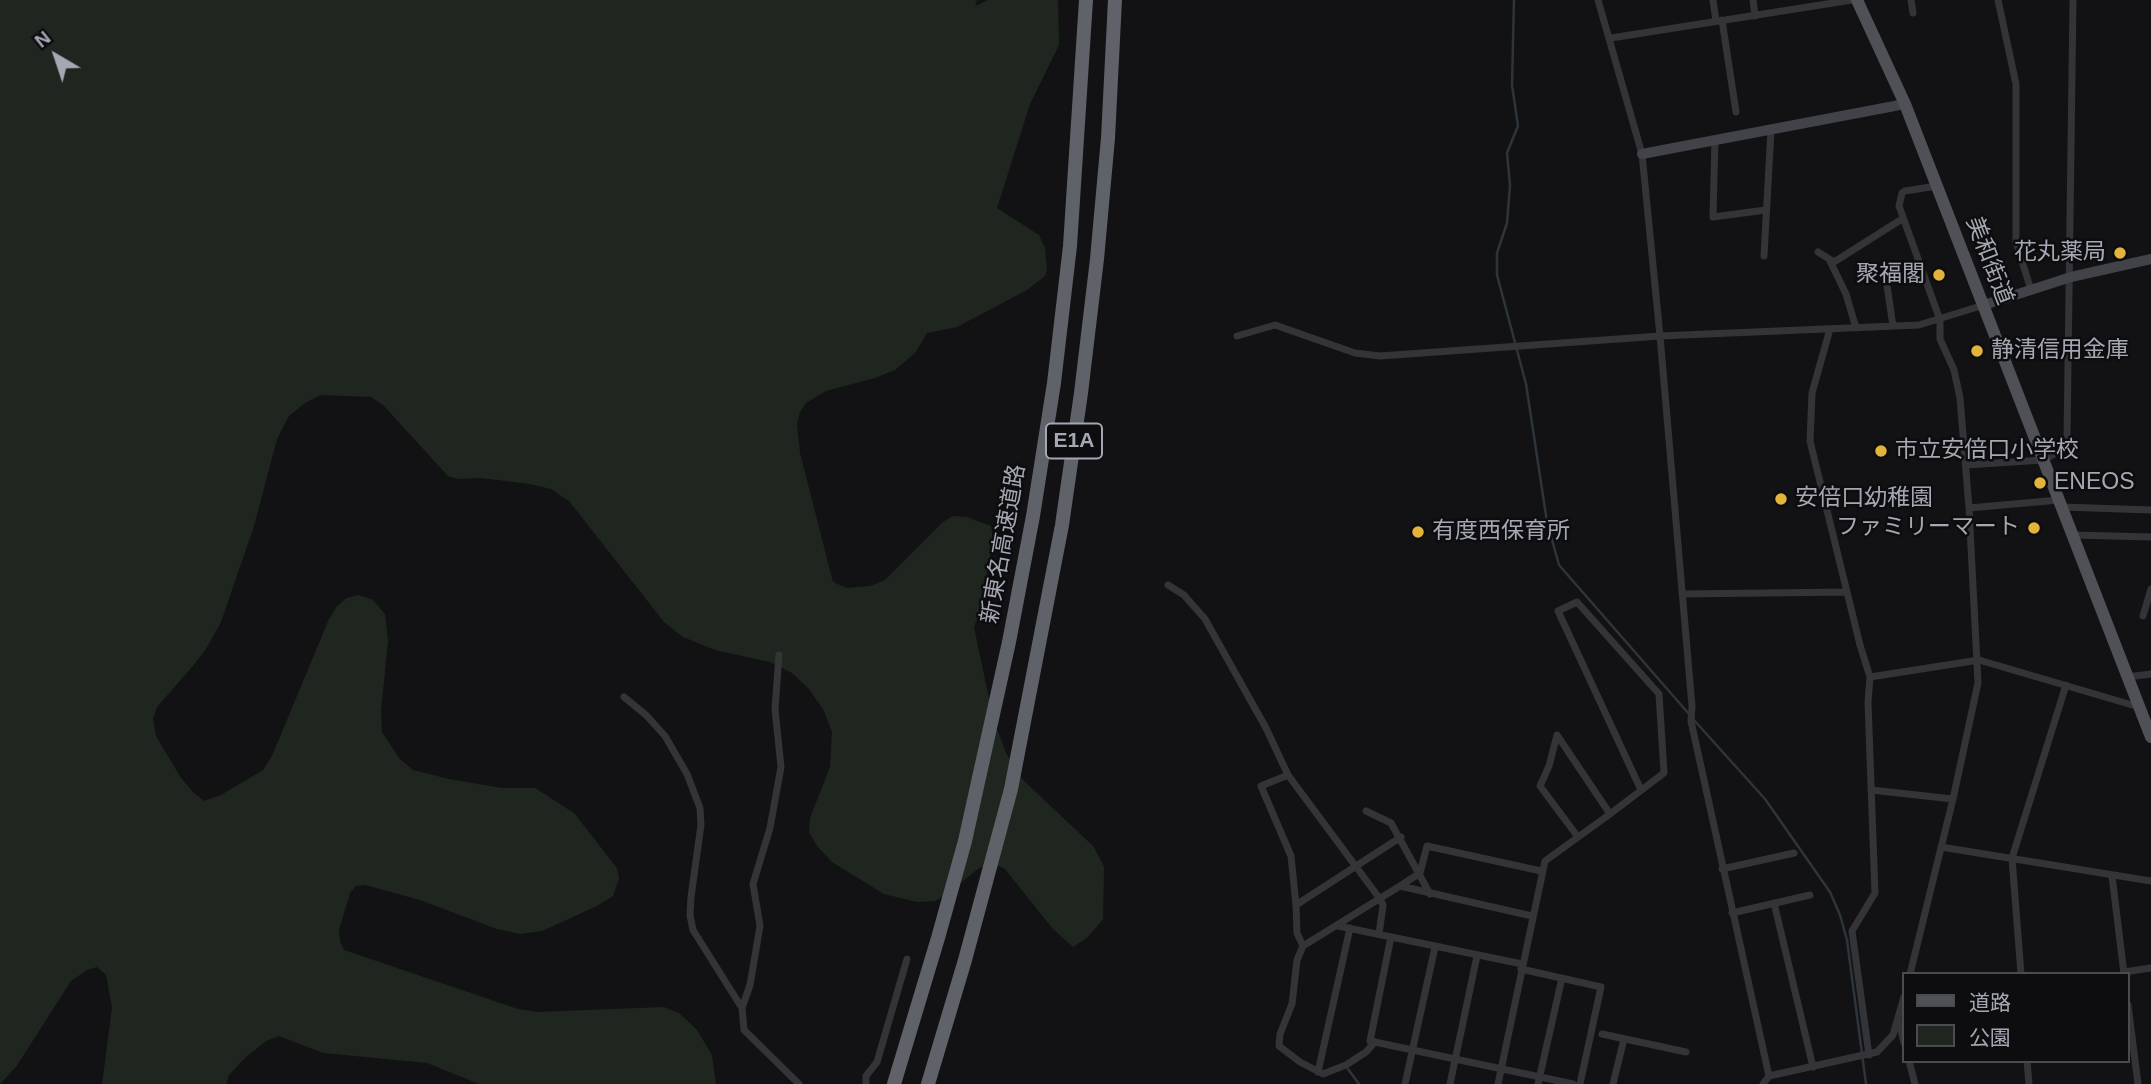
<!DOCTYPE html>
<meta charset="utf-8">
<style>
body{margin:0}
#map{position:relative;width:2151px;height:1084px;overflow:hidden;background:#121214;font-family:Arial,"Noto Sans JP",sans-serif}
canvas{display:block}
.legend{position:absolute;left:1902px;top:972px;width:228px;height:91px;box-sizing:border-box;background:#0d0d0f;border:2px solid #4a4b51;margin:0;padding:9px 12px;list-style:none;font-size:21px;color:#a5a8b3}
.legend li{display:flex;align-items:center;gap:14px;height:35px}
.legend b{width:35px;border:2px solid #4a4b51}
.north{position:absolute;left:21px;top:21px;width:70px;height:70px;-webkit-text-stroke:5px #0d0d0f;paint-order:stroke;rotate:321deg;font-size:19px;font-weight:700;line-height:28px;text-align:center;color:#a5a8b3}
.north::after{content:'';display:block;margin:auto;width:24px;height:32px;background:#a5a8b3;clip-path:polygon(50% 0,100% 100%,50% 72%,0 100%)}
</style>
<div id="map">
<canvas width="2151" height="1084"></canvas>
<ul class="legend">
<li><b style="height:9px;background:#505157"></b>道路</li>
<li><b style="height:19px;background:#1f2620"></b>公園</li>
</ul>
<div class="north">N</div>
</div>
<script>
const c = document.querySelector('canvas').getContext('2d');
c.lineJoin = 'round';
function fillPath(path, color) { c.fillStyle = color; c.fill(path, 'evenodd'); }
const poly = rows => new Path2D(rows.map(r => 'M' + r).join(''));
function stroke(path, color, width, dash) { c.strokeStyle = color; c.lineWidth = width; c.lineCap = dash ? 'butt' : 'round'; c.setLineDash(dash || []); c.stroke(path); }
function drawText(font, color, halo, rows, align = 'center') {
  c.font = font + ' Arial,"Noto Sans JP",sans-serif'; c.lineWidth = 5; c.setLineDash([]); c.textBaseline = 'middle'; c.strokeStyle = halo; c.fillStyle = color; for (const [text, x, y, turn = 0] of rows) {
    c.save(); c.translate(x, y); c.rotate((+turn || 0) * Math.PI / 180); c.textAlign = isNaN(turn) ? turn : align; if (halo) c.strokeText(text, 0, 0); c.fillText(text, 0, 0); c.restore();
  }
}
const green = poly([
 [0,0,977,0,975,6,988,0,1058,0,1059,45,1030,104,997,208,1039,235,1045,248,1047,269,1045,276,1027,290,957,327,927,333,915,353,895,370,875,378,826,391,806,403,800,412,797,424,800,453,833,582,847,588,870,586,885,580,943,522,953,516,967,517,991,526,993,539,982,604,974,627,993,718,1006,753,1023,780,1094,847,1104,867,1103,919,1088,937,1073,947,1052,928,1005,869,995,864,979,868,947,894,935,901,917,902,884,894,832,862,817,846,809,832,810,818,830,767,832,732,823,709,809,689,792,673,770,662,715,650,683,637,664,622,569,501,551,489,530,484,481,478,458,479,448,476,383,405,371,397,321,395,305,403,289,416,277,439,254,526,221,622,206,649,192,667,157,707,153,718,156,736,181,778,194,793,204,801,221,795,263,770,272,756,329,619,337,606,347,598,358,595,373,600,385,614,388,641,381,711,382,732,399,758,413,770,449,779,502,788,535,788,574,813,617,868,619,878,613,896,597,906,542,931,520,934,497,929,420,900,365,885,356,886,350,893,339,930,340,942,344,950,518,1009,537,1012,664,1007,679,1013,697,1030,712,1055,716,1084,479,1084,427,1063,323,1053,279,1036,266,1041,245,1058,229,1075,226,1084,102,1084,112,1008,106,975,97,967,87,970,71,981,16,1067,0,1084]
]);
const stream = poly([
 [1514,0,1512,85,1518,126,1507,153,1510,185,1507,223,1497,253,1497,275,1526,384,1547,522,1559,565,1689,714],
 [1693,719,1765,799,1830,892,1840,915,1847,940,1866,1084],
 [1348,1069,1359,1084]
]);
const street = poly([
 [1598,0,1642,154,1660,336,1692,706,1691,721,1769,1076],
 [1713,0,1716,21],
 [1753,0,1755,16],
 [1911,0,1913,13],
 [1998,0,2016,84,2016,242,2031,290],
 [1722,20,1736,112],
 [1611,38,1852,0],
 [1715,140,1713,217,1766,210],
 [1818,252,1834,262,1902,219],
 [1764,256,1771,130],
 [1830,261,1846,294,1856,328],
 [1886,279,1893,326],
 [1830,329,1812,393,1810,441,1860,645,1870,677,1868,702,1875,893,1852,931,1869,1055],
 [1237,336,1275,325,1355,353,1380,356,1660,336,1919,325,1984,305],
 [1966,465,2043,460,2060,451,2067,439,2073,0],
 [2062,507,2151,510],
 [1969,508,2059,500],
 [2073,535,2151,537],
 [1168,585,1184,595,1205,619,1266,728,1288,775,1380,899,1383,905,1379,934],
 [1682,594,1847,592],
 [2143,616,2151,589],
 [1870,677,1979,660,2139,707],
 [2127,677,2151,674],
 [624,697,646,715,665,736,687,774,700,808,701,825,691,897,690,915,693,930,742,1008,744,1030,799,1084],
 [1288,775,1261,786,1291,856,1296,905,1297,933,1303,946],
 [1871,790,1953,799],
 [1366,811,1391,823,1430,894],
 [1578,837,1540,786,1549,766,1557,735,1610,814],
 [1941,847,2151,881],
 [1722,869,1794,853],
 [2112,876,2124,974],
 [1400,886,1420,873,1427,846,1541,871],
 [1774,903,1813,1067],
 [1296,905,1401,837],
 [1732,913,1810,895],
 [1338,926,1522,964],
 [1391,937,1370,1041,1573,1084],
 [1521,969,1601,987,1580,1084],
 [2124,972,2151,968],
 [1910,974,1953,799,1978,683,1969,508,1960,398,1954,370,1940,339,1940,320,1899,206,1902,193,1905,191,1937,186],
 [2021,974,2012,858,2066,685],
 [2128,1005,2138,1084],
 [742,1008,750,985,760,926,753,884,770,828,781,767,775,709,779,655],
 [1899,1021,1904,1043],
 [1602,1034,1686,1052],
 [1375,1042,1366,1052,1346,1065,1323,1074,1300,1062,1279,1046,1280,1034,1292,1004,1297,960,1303,946,1400,886,1532,916],
 [1909,1061,1915,1084],
 [2027,1061,2029,1084],
 [1318,1072,1350,928],
 [866,1084,866,1076,877,1062,907,959],
 [1405,1084,1435,947],
 [1450,1084,1477,956],
 [1498,1084,1545,861,1610,814,1664,773,1659,694,1577,602,1558,611,1641,790],
 [1538,1084,1562,978],
 [1613,1084,1624,1039],
 [1763,1084,1769,1076,1877,1052,1893,1035,1904,997]
]);
const secondary = poly([
 [1642,154,1905,104],
 [1984,305,2071,277,2151,259]
]);
const primary = poly([
 [1857,0,1905,104,2151,737]
]);
const highway = poly([
 [894,1084,938,938,965,841,1009,642,1033,516,1054,383,1070,246,1086,0],
 [928,1084,965,960,1011,789,1062,525,1081,393,1097,259,1108,138,1115,0]
]);
const markers = [
 [2120,253,7,"#e2b43c"],
 [1939,275,7,"#e2b43c"],
 [1977,351,7,"#e2b43c"],
 [1881,451,7,"#e2b43c"],
 [2040,483,7,"#e2b43c"],
 [1781,499,7,"#e2b43c"],
 [2034,528,7,"#e2b43c"],
 [1418,532,7,"#e2b43c"]
];
const shields = [
 [1074,441,56]
];
const shieldNames = [
 ["E1A",1074,441]
];
const poiNames = [
 ["花丸薬局",2106,253,"right"],
 ["聚福閣",1925,275,"right"],
 ["静清信用金庫",1991,351],
 ["市立安倍口小学校",1895,451],
 ["ENEOS",2054,483],
 ["安倍口幼稚園",1795,499],
 ["ファミリーマート",2020,528,"right"],
 ["有度西保育所",1432,532]
];
const streetNames = [
 ["美和街道",1989,261,69],
 ["新東名高速道路",1004,544,-80]
];
fillPath(green, '#1f2620');
stroke(stream, '#2d343b', 2.5);
stroke(street, '#343438', 7);
stroke(secondary, '#424348', 10);
stroke(primary, '#505157', 12);
stroke(highway, '#606269', 14);
for (const [x, y, r, color] of markers) { const dot = new Path2D(); dot.arc(x, y, r, 0, 2 * Math.PI); c.fillStyle = color; c.fill(dot); stroke(dot, '#0d0d0f', 2.5); }
for (const [x, y, w] of shields) { const box = new Path2D(); box.roundRect(x - w / 2, y - 17.5, w, 35, 5); c.fillStyle = '#0d0d0f'; c.fill(box); stroke(box, '#a5a8b3', 2); }
drawText('bold 21px', '#a5a8b3', null, shieldNames);
drawText('23px', '#a5a8b3', '#0d0d0f', poiNames, 'left');
drawText('23px', '#a5a8b3', '#0d0d0f', streetNames);
</script>
